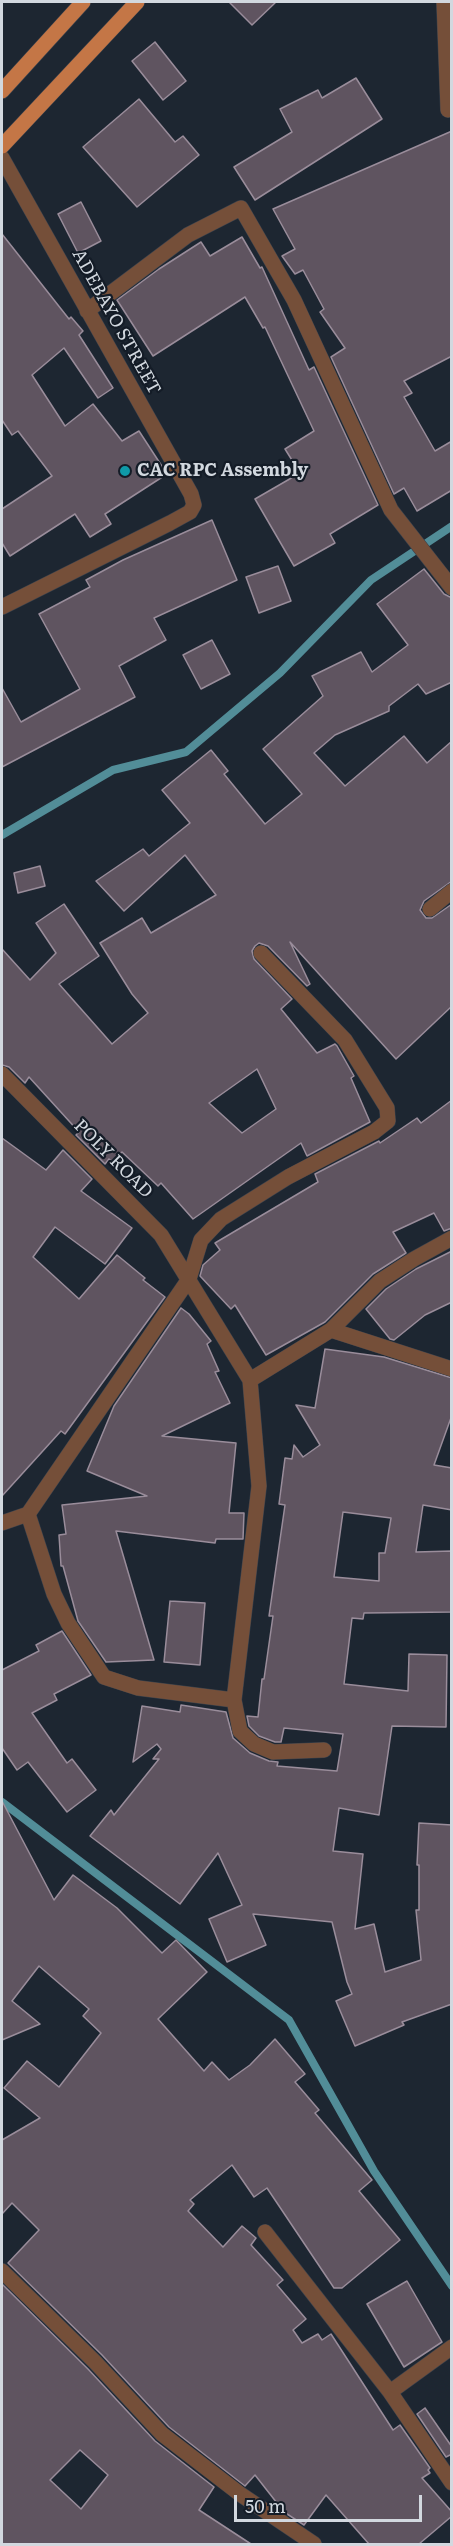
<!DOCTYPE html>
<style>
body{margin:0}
#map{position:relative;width:453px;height:2546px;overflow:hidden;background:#1d2631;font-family:Literata,serif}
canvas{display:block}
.frame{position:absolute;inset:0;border:3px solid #d2d8df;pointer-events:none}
.scale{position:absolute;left:234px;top:2495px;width:188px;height:27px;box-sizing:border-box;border:3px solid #d2d8df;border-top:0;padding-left:8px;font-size:18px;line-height:21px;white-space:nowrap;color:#d2d8df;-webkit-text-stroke:4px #141c27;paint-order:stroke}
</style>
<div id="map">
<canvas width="453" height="2546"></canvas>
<div class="frame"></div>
<div class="scale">50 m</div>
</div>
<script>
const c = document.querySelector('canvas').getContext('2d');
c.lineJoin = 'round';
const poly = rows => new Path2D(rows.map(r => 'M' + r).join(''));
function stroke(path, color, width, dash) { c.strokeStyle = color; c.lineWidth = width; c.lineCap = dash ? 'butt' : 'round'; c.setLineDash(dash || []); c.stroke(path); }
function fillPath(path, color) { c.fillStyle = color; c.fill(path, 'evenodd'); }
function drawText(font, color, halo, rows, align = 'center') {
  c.font = font + ' Literata,serif'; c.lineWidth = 4.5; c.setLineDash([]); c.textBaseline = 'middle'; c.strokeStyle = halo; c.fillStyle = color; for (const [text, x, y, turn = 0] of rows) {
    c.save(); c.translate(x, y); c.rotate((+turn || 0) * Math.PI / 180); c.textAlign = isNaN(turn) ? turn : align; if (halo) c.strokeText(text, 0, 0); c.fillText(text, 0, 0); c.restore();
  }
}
const stream = poly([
 [2,835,113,770,186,752,280,673,371,580,452,526],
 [2,1802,289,2020,374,2171,452,2286]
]);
const building = poly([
 [229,2,276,2,252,25,229,2],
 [155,42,186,81,163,100,132,61,155,42],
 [356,78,382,119,255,200,234,167,292,132,280,109,318,90,322,98,356,78],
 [139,99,175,142,183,136,199,155,137,207,83,147,139,99],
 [452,131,452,356,404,381,412,393,404,397,435,451,452,441,452,490,417,511,404,488,394,494,331,357,345,348,320,312,324,309,303,270,295,274,282,256,295,249,273,209,452,131],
 [81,202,101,241,78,253,58,214,81,202],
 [2,234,69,319,71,317,83,331,79,335,113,388,98,398,64,348,32,375,65,426,93,404,122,441,139,431,167,474,105,514,111,524,90,537,75,514,10,556,2,543,2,509,52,476,18,431,12,435,2,420,2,234],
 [242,237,260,268,262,267,309,370,314,367,378,505,330,534,335,543,294,566,255,499,300,473,285,449,314,431,265,327,263,328,245,297,153,356,117,300,159,269,201,242,210,256,242,237],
 [212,520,237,580,154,618,166,640,119,666,135,697,2,767,2,688,21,722,80,689,39,614,90,587,86,580,123,560,212,520],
 [278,566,291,601,259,613,246,577,278,566],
 [424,569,444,594,452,598,452,682,426,694,418,684,389,706,389,711,335,735,314,753,345,786,404,736,427,763,452,741,452,881,424,901,420,910,426,918,432,918,452,904,452,1006,396,1059,290,942,310,984,307,986,268,946,259,943,255,946,252,951,254,959,292,999,281,1009,317,1053,335,1044,337,1046,354,1076,351,1078,370,1122,307,1156,301,1143,193,1219,161,1183,158,1186,122,1152,112,1161,109,1159,105,1164,76,1135,79,1132,29,1077,25,1083,9,1067,2,1065,2,949,30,980,56,953,36,923,64,904,99,956,59,984,112,1044,148,1013,132,994,100,943,142,918,151,933,216,895,185,855,124,911,96,881,143,849,149,856,190,823,162,790,211,750,228,771,224,774,265,824,302,794,263,749,323,696,312,676,361,652,372,672,408,645,377,604,424,569],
 [257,1069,276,1109,242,1133,209,1103,257,1069],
 [212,640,230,674,201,689,183,655,212,640],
 [40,866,45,886,18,893,14,873,40,866],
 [452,1100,452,1228,444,1231,434,1213,393,1232,406,1253,373,1274,325,1322,266,1355,235,1305,231,1309,200,1276,203,1265,220,1250,215,1243,318,1182,315,1174,379,1141,380,1143,417,1118,421,1123,452,1100],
 [2,1138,46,1170,63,1150,92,1179,81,1191,132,1228,105,1264,55,1227,33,1257,79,1299,117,1255,145,1278,143,1280,165,1297,65,1434,61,1431,2,1496,2,1138],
 [452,1251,452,1302,425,1315,394,1340,390,1339,366,1309,386,1289,416,1269,452,1251],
 [181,1308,189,1314,211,1341,207,1344,219,1371,215,1372,230,1403,162,1436,236,1443,229,1513,244,1513,243,1539,216,1539,215,1543,116,1531,154,1660,106,1662,78,1621,63,1566,61,1566,59,1535,66,1534,62,1505,147,1496,87,1471,114,1406,181,1308],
 [325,1349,384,1357,452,1378,452,1415,434,1465,452,1468,452,1510,423,1505,416,1552,452,1551,452,1612,364,1613,363,1619,352,1618,344,1684,408,1691,409,1654,447,1655,446,1727,392,1726,379,1815,339,1808,333,1851,363,1854,355,1929,374,1924,385,1972,421,1960,416,1910,419,1910,419,1865,417,1865,419,1823,452,1825,452,2004,402,2022,404,2025,355,2046,336,2001,352,1994,347,1982,332,1922,253,1914,266,1945,227,1962,209,1919,242,1905,218,1853,180,1904,90,1836,111,1810,114,1815,159,1759,153,1759,161,1749,157,1744,133,1762,142,1706,180,1712,181,1705,226,1712,233,1738,250,1753,269,1761,278,1762,277,1766,337,1771,343,1734,284,1728,281,1742,275,1742,259,1736,249,1726,247,1716,258,1717,262,1679,264,1679,273,1616,269,1616,285,1505,279,1504,285,1458,292,1459,294,1445,303,1457,320,1445,296,1405,315,1408,325,1349],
 [343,1512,391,1518,385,1553,379,1553,379,1581,334,1577,343,1512],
 [170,1601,205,1603,200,1665,164,1662,170,1601],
 [62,1631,91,1675,54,1694,57,1700,32,1713,67,1763,72,1759,96,1790,67,1812,28,1762,17,1770,2,1748,2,1670,39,1651,36,1645,62,1631],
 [2,1801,54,1900,73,1875,117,1908,162,1953,176,1940,207,1972,158,2019,204,2071,212,2062,229,2080,250,2065,275,2039,305,2074,295,2082,319,2110,315,2113,372,2180,359,2191,400,2240,342,2288,334,2288,267,2188,254,2197,232,2165,190,2200,194,2204,188,2211,223,2247,242,2226,256,2238,251,2245,283,2280,277,2285,306,2319,293,2330,302,2343,318,2334,322,2340,331,2334,393,2430,400,2425,430,2468,428,2470,430,2473,422,2478,452,2512,452,2516,419,2544,369,2544,326,2495,304,2525,284,2512,255,2475,245,2486,169,2427,102,2355,8,2263,39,2230,12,2203,2,2214,2,2140,40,2118,4,2088,27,2061,59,2087,101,2033,83,2016,89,2009,39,1966,12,2001,40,2024,2,2040,2,1801],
 [407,2281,442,2342,404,2367,367,2304,407,2281],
 [2,2284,88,2369,155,2441,214,2487,199,2510,251,2544,2,2544,2,2284],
 [80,2450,108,2475,81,2509,50,2480,80,2450],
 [425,2408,452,2447,452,2454,446,2457,417,2414,425,2408]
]);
const minor = poly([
 [444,2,448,110],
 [2,158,191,494,194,505,190,512,170,523,2,607],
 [87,311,188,235,241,208,294,300,391,510,452,588],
 [430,909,452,891],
 [2,1074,161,1235,250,1380,259,1486,234,1700,240,1731,254,1744,273,1752,324,1750],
 [331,1330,452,1369],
 [250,1380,331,1330,380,1281,414,1259,452,1238],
 [28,1514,54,1594,68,1623,104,1677,138,1688,234,1700],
 [2,1523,28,1514,189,1279,201,1240,221,1219,288,1177,374,1132,388,1121,387,1108,345,1040,261,953],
 [265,2232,390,2392,452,2483],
 [2,2271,95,2362,162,2434,240,2494,314,2544],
 [390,2392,452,2347]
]);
const major = poly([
 [2,91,83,2],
 [2,146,137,2]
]);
const markers = [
 [125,471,6,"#0f9aa8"]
];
const streetNames = [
 ["ADEBAYO STREET",116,322,61],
 ["POLY ROAD",113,1159,45]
];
const poiNames = [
 ["CAC RPC Assembly",137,471]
];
stroke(stream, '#528d98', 8);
fillPath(building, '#5f5460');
stroke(building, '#9a8d9b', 1.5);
stroke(minor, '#3a424d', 16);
stroke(major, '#3a424d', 16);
stroke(minor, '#754f39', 15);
stroke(major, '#c47646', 15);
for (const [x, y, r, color] of markers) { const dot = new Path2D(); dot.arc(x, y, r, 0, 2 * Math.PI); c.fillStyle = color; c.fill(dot); stroke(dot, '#141c27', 2); }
drawText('18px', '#d2d8df', '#141c27', streetNames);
drawText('bold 18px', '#d2d8df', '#141c27', poiNames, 'left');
</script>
